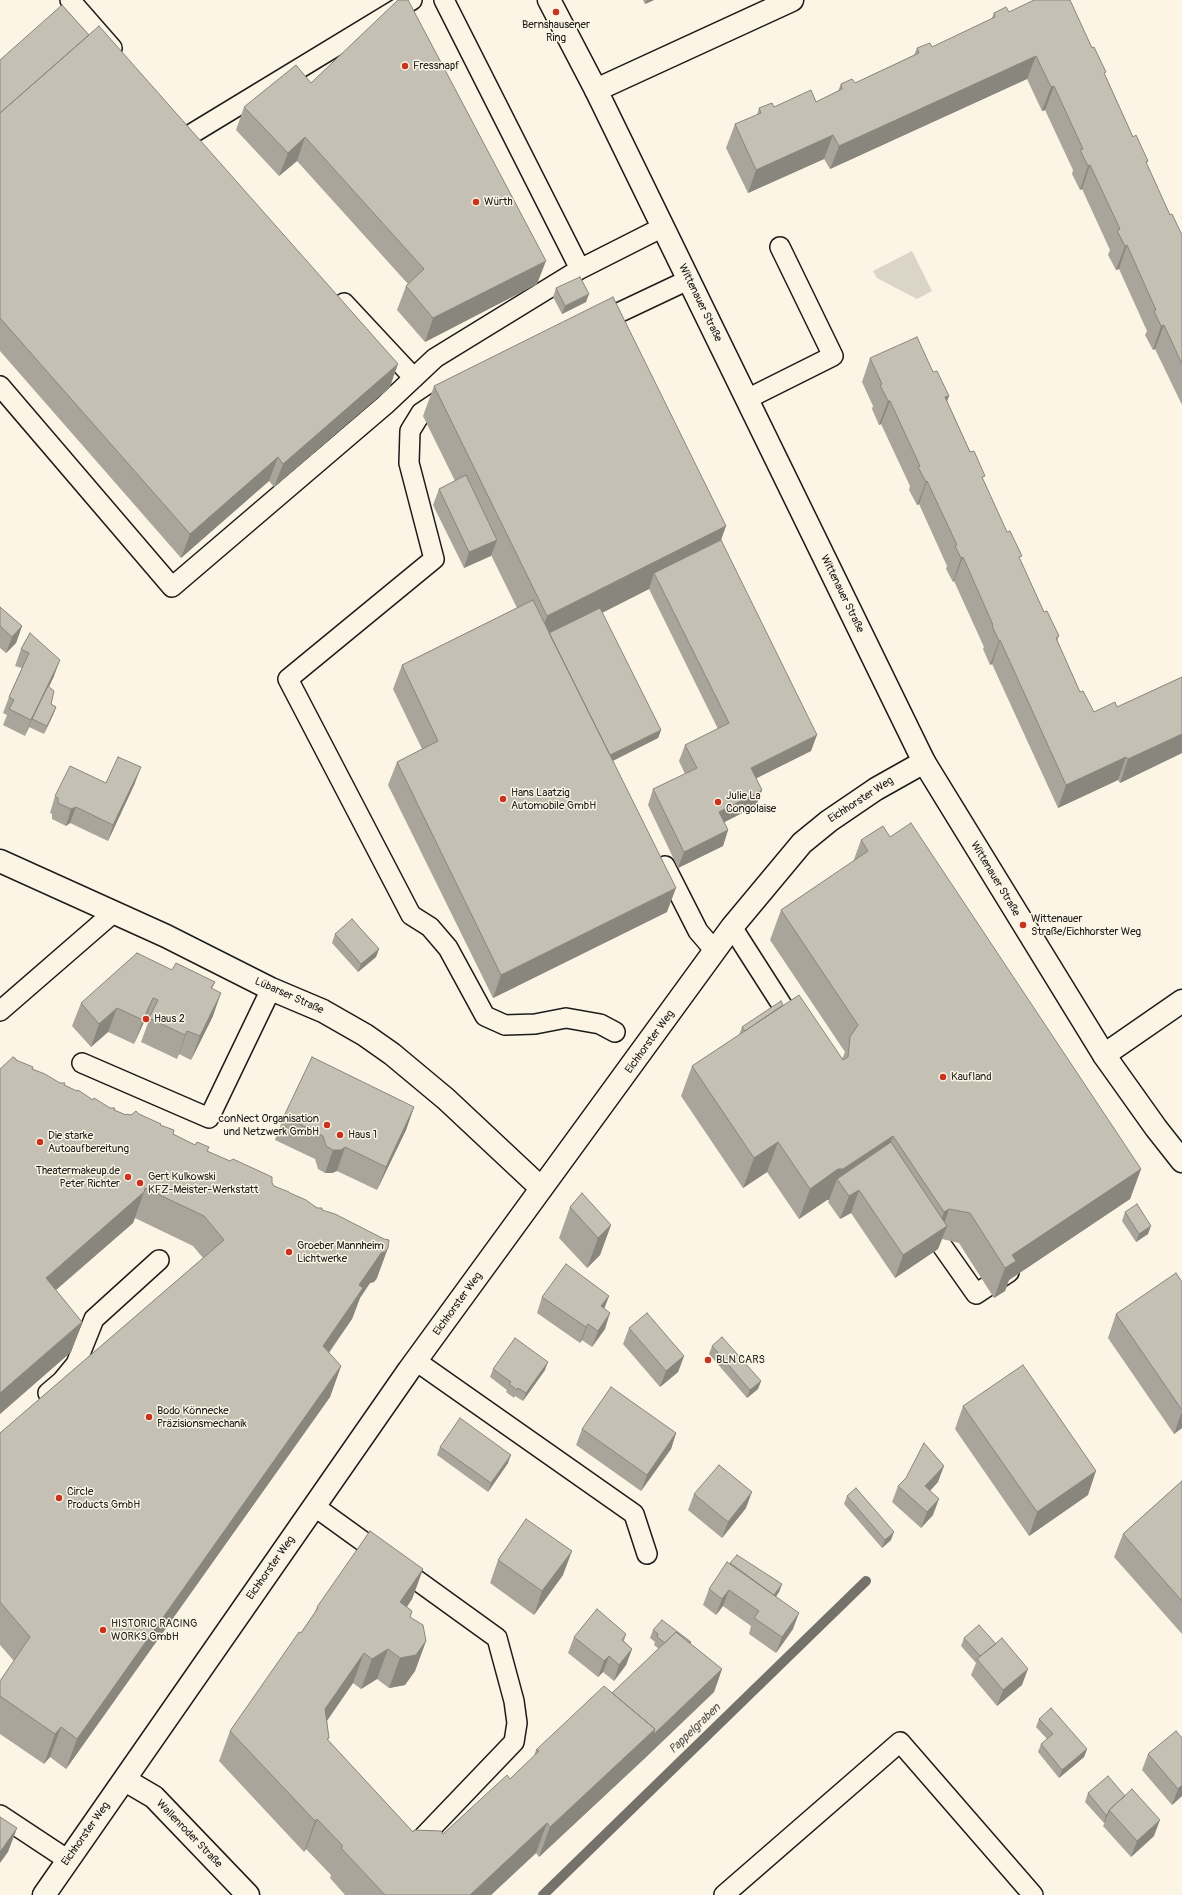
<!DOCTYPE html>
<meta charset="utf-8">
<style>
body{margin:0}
canvas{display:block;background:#fcf5e5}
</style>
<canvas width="1182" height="1895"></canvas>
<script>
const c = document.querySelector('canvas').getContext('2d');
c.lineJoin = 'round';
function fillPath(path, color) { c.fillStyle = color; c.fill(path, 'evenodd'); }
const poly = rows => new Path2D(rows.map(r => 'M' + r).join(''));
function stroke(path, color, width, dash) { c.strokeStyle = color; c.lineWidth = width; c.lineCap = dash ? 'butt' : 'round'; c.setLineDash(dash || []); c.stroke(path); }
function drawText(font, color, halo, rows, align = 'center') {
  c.font = font + ' Pangolin,sans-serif'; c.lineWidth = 3; c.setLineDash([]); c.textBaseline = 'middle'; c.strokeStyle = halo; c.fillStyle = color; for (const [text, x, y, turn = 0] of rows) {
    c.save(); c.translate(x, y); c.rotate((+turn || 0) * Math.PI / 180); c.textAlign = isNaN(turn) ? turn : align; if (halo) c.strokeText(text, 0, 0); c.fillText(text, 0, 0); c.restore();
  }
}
const green = poly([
 [912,251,932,291,917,299,877,278,873,271]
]);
const stream = poly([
 [543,1895,866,1581]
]);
const service = poly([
 [70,0,112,48],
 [444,0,580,269],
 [188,136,412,0],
 [344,303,414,378],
 [597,323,688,280],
 [0,386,172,587,385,405,435,358,580,269,663,227],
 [445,397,421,413,410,431,409,463,434,559,288,679,411,915,430,927,448,948,485,1016,505,1025,535,1024,566,1018,600,1024,615,1032],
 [747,399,833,356,780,247],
 [665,866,698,931,715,951],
 [732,927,794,1024],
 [0,1011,113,913],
 [82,1063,209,1118,271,989],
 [926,1223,976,1294,1009,1272],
 [416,1361,634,1514,647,1554],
 [48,1393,62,1381,76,1364,94,1319,159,1260],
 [314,1506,497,1638,514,1701,517,1723,514,1742,424,1836],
 [0,1815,68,1860],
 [724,1895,900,1742,1033,1895]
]);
const minor = poly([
 [596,90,792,0],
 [0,861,166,936,271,989,323,1011,365,1035,392,1054,446,1099,541,1188],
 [1104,1055,1182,1001],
 [125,1780,154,1797,248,1895]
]);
const tertiary = poly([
 [924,762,1104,1055,1156,1128,1182,1161]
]);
const secondary = poly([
 [44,1895,409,1370,732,927,802,843,829,821,876,789,924,762,596,90,549,0]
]);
const wall = poly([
 [643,0,654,0,645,4],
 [1009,12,1105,75,1133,137,1148,161,1146,164,1170,215,1182,235,1182,405,1155,349,1153,350,1145,335,1147,331,1119,269,1116,270,1108,255,1110,250,1082,189,1080,190,1072,174,1073,170,1045,110,1042,111,1027,79,830,169,824,159,748,193,726,148,735,124,757,115,759,108,774,107,816,102,838,91,841,84,855,83,914,55,917,48,932,47,991,20,994,13],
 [0,60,390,387,274,487,269,481,181,558,0,351],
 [311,83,537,284,425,342,397,310,406,286,408,284,297,161,279,176,236,130,244,107],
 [556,288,586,302,562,314,553,297],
 [870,358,933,372,949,396,947,401,1007,532,1044,612,1059,636,1057,641,1080,692,1094,712,1117,707,1182,677,1182,753,1120,783,1118,780,1058,808,992,664,990,665,983,649,984,647,954,581,953,582,946,569,947,566,919,504,917,505,909,490,910,486,881,424,879,425,872,409,873,406,862,382],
 [434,386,726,526,721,540,811,751,756,778,762,790,756,806,724,822,728,830,723,846,678,868,648,805,653,789,685,774,679,761,685,745,718,729,649,589,602,613,661,730,658,738,613,761,667,912,493,998,388,785,397,762,422,749,393,689,402,665,517,608,491,555,464,568,433,505,439,489,455,481,423,416],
 [0,607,22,626,16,643,6,653,0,648],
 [30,633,54,676,49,687,51,704,56,707,53,715,44,734,29,727,25,736,3,725,7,715,3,713,9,697,22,668,15,666,21,649],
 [106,783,135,783,108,841,70,823,66,826,52,819,52,814,50,813,55,796],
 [890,837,1141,1169,1130,1199,1009,1280,1005,1291,994,1298,959,1243,942,1239,938,1249,895,1278,851,1213,840,1219,828,1202,829,1200,827,1200,799,1219,767,1172,743,1188,681,1096,692,1066,739,1035,742,1027,783,1005,842,1059,845,1052,770,940,781,910,853,862,861,840],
 [335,934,379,949,376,957,358,972,332,943],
 [172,970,215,982,212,989,213,1016,191,1060,179,1054,177,1059,141,1042,148,1023,144,1022,134,1044,108,1032,91,1047,72,1026,81,1003],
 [16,1060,93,1100,126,1115,131,1115,139,1114,160,1125,173,1134,272,1183,274,1186,322,1210,377,1278,374,1282,370,1283,360,1298,352,1319,329,1353,341,1366,330,1397,66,1769,50,1757,44,1764,0,1734,0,1681,14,1661,0,1645,0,1433,203,1258,193,1246,135,1218,133,1223,56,1290,82,1322,71,1352,0,1414,0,1069],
 [414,1107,406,1130,377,1190,337,1171,332,1173,325,1173,318,1169,315,1159,275,1140,284,1116],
 [570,1207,611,1225,600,1255,587,1268,559,1238],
 [1125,1212,1148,1234,1136,1242,1122,1221],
 [1182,1282,1182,1428,1174,1434,1108,1338,1116,1314],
 [609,1296,604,1308,605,1329,592,1347,582,1340,580,1343,537,1313,542,1297],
 [629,1328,684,1356,678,1372,660,1387,623,1344],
 [712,1346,761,1381,758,1389,747,1398,709,1354],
 [493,1369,545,1370,523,1401,515,1396,514,1398,506,1392,507,1390,490,1377],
 [963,1406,1088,1495,1029,1536,955,1429],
 [582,1429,676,1433,671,1449,641,1491,576,1445],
 [440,1447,508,1463,488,1492,437,1455],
 [1182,1481,1182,1634,1114,1557,1123,1534],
 [938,1482,930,1490,933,1515,921,1528,892,1502,898,1486],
 [694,1494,746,1508,722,1538,688,1510],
 [847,1496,891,1540,882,1548,844,1504],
 [498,1560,563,1575,534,1615,490,1583],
 [730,1563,782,1584,779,1592,776,1596,793,1629,776,1653,749,1634,751,1626,723,1606,716,1615,703,1605,709,1589],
 [423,1569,412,1599,407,1607,410,1617,426,1641,415,1671,405,1685,389,1688,377,1679,361,1689,353,1683,327,1721,329,1738,328,1740,413,1832,443,1834,510,1779,534,1756,536,1750,612,1693,659,1649,654,1645,655,1642,650,1638,653,1630,691,1642,691,1644,722,1669,714,1692,644,1759,539,1857,536,1853,491,1895,345,1895,330,1878,331,1875,306,1849,304,1852,219,1761,230,1731,314,1614,317,1607],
 [626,1634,624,1641,632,1649,626,1665,614,1681,603,1672,598,1677,568,1653,574,1637],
 [964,1638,1022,1685,997,1706,971,1675,976,1663,961,1646],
 [1039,1719,1087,1749,1084,1757,1059,1778,1038,1752,1041,1744,1047,1739,1036,1727],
 [1182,1738,1182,1796,1172,1805,1142,1770,1148,1754],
 [1088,1793,1154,1836,1131,1857,1103,1826,1105,1822,1104,1823,1085,1802]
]);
const shadedWall = poly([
 [647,0,654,0,645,4],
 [1036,56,1027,79,830,169,839,146],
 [1054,86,1045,110,1042,111,1051,87],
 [833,135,824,159,748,193,756,170],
 [305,137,297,161,279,176,288,153],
 [1090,165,1082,189,1080,190,1088,166],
 [1127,245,1119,269,1116,270,1125,246],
 [546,261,537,284,425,342,433,318],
 [589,294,586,302,562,314,565,306],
 [1164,325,1155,349,1153,350,1161,326],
 [398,364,390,387,274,487,283,464],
 [949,396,940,419,945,397],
 [888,401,890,401,881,424,879,425],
 [278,457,269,481,181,558,190,534],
 [927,481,919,504,917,505,926,482],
 [726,526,715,556,654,573,649,589,536,646,547,616],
 [497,540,491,556,464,568,469,552],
 [963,557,954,581,953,582,961,558],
 [22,626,16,643,6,653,12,637],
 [1000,640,992,664,990,665,999,641],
 [60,660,54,676,33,720,32,719,29,727,25,736,31,720],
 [56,707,53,715,44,734,47,726],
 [661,730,658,738,606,764,609,756],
 [1182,734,1182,753,1120,783,1128,759],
 [817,735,811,751,745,784,751,768],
 [1126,757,1118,780,1058,808,1066,785],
 [141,767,135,783,108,841,113,825],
 [762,790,756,806,713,828,719,812],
 [76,807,70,823,66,826,71,809],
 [728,830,723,846,678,868,684,852],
 [676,888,667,912,493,998,501,975],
 [379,949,376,957,358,972,361,964],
 [221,993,213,1016,191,1060,200,1036],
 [153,998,144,1022,134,1044,143,1020],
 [117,1008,108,1032,91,1047,99,1024],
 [187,1031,179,1054,177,1059,185,1035],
 [414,1107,406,1130,377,1190,386,1167],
 [893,1136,882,1166,837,1179,829,1200,827,1200,799,1219,810,1189,838,1169],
 [778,1142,767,1172,743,1188,754,1158],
 [345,1147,337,1171,332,1173,325,1173,333,1150],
 [1141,1169,1130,1199,1009,1280,1005,1291,994,1298,1005,1268,1012,1255],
 [859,1190,851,1213,840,1219,849,1196],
 [144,1192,133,1223,35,1308,46,1278],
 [949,1209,942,1229,947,1226,938,1249,895,1278,903,1255,937,1233,944,1212],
 [611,1225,600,1255,587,1268,598,1238],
 [1151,1226,1148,1234,1136,1242,1139,1234],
 [388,1248,377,1278,374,1282,370,1283,360,1298,352,1319,312,1376,323,1346,359,1285,381,1253],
 [609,1296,603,1312,601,1306],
 [610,1313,605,1329,592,1347,598,1331],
 [82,1322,71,1352,0,1414,0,1393],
 [588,1324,582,1340,580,1343,586,1327],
 [684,1356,678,1372,660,1387,666,1371],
 [548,1362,545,1370,523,1401,526,1393],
 [341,1366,330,1397,66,1769,77,1739],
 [761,1381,758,1389,747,1398,750,1390],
 [1182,1411,1182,1428,1174,1434],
 [676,1433,671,1449,641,1491,647,1475],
 [511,1455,508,1463,488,1492,491,1483],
 [944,1466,938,1482,920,1502,925,1486],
 [1096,1471,1088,1495,1029,1536,1037,1512],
 [752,1492,746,1508,722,1538,728,1522],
 [939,1499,933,1515,921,1528,927,1512],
 [894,1532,891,1540,882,1548,885,1540],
 [572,1551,563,1575,534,1615,542,1591],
 [423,1569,412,1599,389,1633,400,1602],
 [782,1584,779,1592,767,1610,770,1602],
 [729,1590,723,1606,716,1615,722,1599],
 [799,1613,793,1629,776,1653,782,1637],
 [426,1641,415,1671,405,1685,389,1688,400,1658],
 [388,1649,377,1679,361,1689,372,1659],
 [632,1649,626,1665,614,1681,619,1665],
 [364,1653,353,1683,314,1739,325,1709],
 [609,1656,603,1672,598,1677,604,1661],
 [722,1669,714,1692,644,1759,539,1857,550,1827,655,1729],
 [1028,1669,1022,1685,997,1706,1003,1690],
 [61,1727,50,1757,44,1764,55,1734],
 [1087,1749,1084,1757,1059,1778,1062,1770],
 [1182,1785,1182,1796,1172,1805,1178,1789],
 [1108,1814,1105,1822,1104,1823,1106,1815],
 [317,1819,306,1849,304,1852,315,1821],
 [1160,1820,1154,1836,1131,1857,1137,1841],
 [547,1823,536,1853,491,1895,470,1895],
 [17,1828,8,1852,0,1863,0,1852]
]);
const building = poly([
 [398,0,408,0,546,261,433,318,406,286,424,269,305,137,288,153,244,107,296,65,311,83,398,0],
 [1034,0,1070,0,1092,48,1094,47,1106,72,1104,73,1133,137,1136,135,1148,161,1146,162,1170,215,1172,214,1182,235,1182,364,1164,325,1161,326,1154,311,1156,310,1127,245,1125,246,1117,231,1120,229,1090,165,1088,166,1080,150,1083,149,1054,86,1051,87,1036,56,839,146,833,135,756,170,735,124,761,113,759,108,772,103,774,107,811,90,816,102,842,89,841,84,852,79,855,83,919,53,917,48,930,43,932,47,995,17,994,13,1006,7,1009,12,1034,0],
 [62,5,89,35,0,113,0,60,62,5],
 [99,26,398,364,283,464,278,457,190,534,0,318,0,113,99,26],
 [580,277,589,294,565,306,556,288,580,277],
 [613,297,726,526,547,616,434,386,613,297],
 [917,337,933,372,937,371,949,396,945,397,970,452,974,451,985,476,982,477,1007,532,1010,531,1022,556,1019,557,1044,612,1047,611,1059,636,1056,638,1080,692,1083,691,1094,712,1115,702,1117,707,1182,677,1182,734,1128,759,1126,757,1066,785,1000,640,999,641,992,626,993,625,963,557,961,558,955,546,957,545,927,481,926,482,918,467,920,466,890,401,888,401,880,385,882,384,870,358,917,337],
 [466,475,497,540,469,552,439,489,466,475],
 [721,540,817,735,751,768,762,790,719,812,728,830,684,852,653,789,697,768,685,745,729,723,654,573,721,540],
 [533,600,676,888,501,975,397,762,438,741,402,665,533,600],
 [0,607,22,626,12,637,0,626,0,607],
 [600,608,661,730,610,755,549,633,600,608],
 [30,633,60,660,31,720,9,709,14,700,9,697,29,653,21,649,30,633],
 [48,686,54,691,51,704,56,707,47,726,32,719,48,686],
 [118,757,141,767,113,825,76,807,71,809,58,803,58,798,55,796,70,766,106,783,118,757],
 [911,823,1141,1169,1012,1255,1016,1261,1005,1268,970,1213,949,1209,944,1212,893,1136,843,1169,838,1169,810,1189,778,1142,754,1158,692,1066,799,995,843,1060,848,1057,850,1037,858,1025,781,910,868,851,861,840,883,826,890,837,911,823],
 [352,919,379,949,361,964,335,934,352,919],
 [137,953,172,970,176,963,215,982,211,988,221,993,200,1036,187,1031,185,1035,149,1018,158,1000,153,998,143,1020,117,1008,99,1024,81,1003,137,953],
 [781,1001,783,1005,745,1031,742,1027,781,1001],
 [13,1057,16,1059,16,1060,33,1067,32,1069,45,1074,60,1083,65,1083,64,1085,77,1091,78,1090,93,1100,94,1098,110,1108,115,1108,114,1110,126,1115,127,1114,131,1115,136,1111,139,1114,161,1124,160,1125,174,1130,173,1134,195,1145,197,1142,209,1147,207,1151,230,1161,233,1159,272,1177,272,1183,274,1186,289,1192,290,1193,306,1200,317,1208,322,1208,322,1210,335,1214,384,1239,389,1240,388,1248,385,1252,381,1253,359,1285,363,1288,323,1346,341,1366,77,1739,61,1727,55,1734,0,1696,0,1681,30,1637,0,1602,0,1433,224,1240,204,1216,145,1188,144,1192,46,1278,82,1322,0,1393,0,1069,13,1057],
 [312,1057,414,1107,386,1167,345,1147,341,1150,333,1150,326,1146,323,1136,284,1116,312,1057],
 [891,1142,947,1226,903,1255,859,1190,849,1196,837,1179,891,1142],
 [582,1193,611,1225,598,1238,570,1207,582,1193],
 [1137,1204,1151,1226,1139,1234,1125,1212,1137,1204],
 [566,1264,609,1296,601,1306,610,1313,598,1331,588,1324,586,1327,542,1297,566,1264],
 [1176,1273,1182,1282,1182,1410,1116,1314,1176,1273],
 [647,1313,684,1356,666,1371,629,1328,647,1313],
 [722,1337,761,1381,750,1390,712,1346,722,1337],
 [515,1338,548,1362,526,1393,518,1388,517,1390,509,1384,511,1382,493,1369,515,1338],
 [1023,1365,1096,1471,1037,1512,963,1406,1023,1365],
 [611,1387,676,1433,647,1475,582,1429,611,1387],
 [460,1418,511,1455,491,1483,440,1447,460,1418],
 [924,1443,944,1466,925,1486,939,1499,927,1512,898,1486,906,1478,924,1443],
 [719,1465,752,1492,728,1522,694,1494,719,1465],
 [1182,1481,1182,1601,1123,1534,1182,1481],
 [856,1488,894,1532,885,1540,847,1496,856,1488],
 [526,1519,572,1551,542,1591,498,1560,526,1519],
 [370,1531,423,1569,400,1602,412,1611,410,1617,423,1625,426,1641,416,1655,400,1658,388,1649,372,1659,364,1653,325,1709,329,1738,327,1739,413,1832,414,1830,441,1831,443,1834,507,1775,510,1779,539,1751,536,1750,604,1686,655,1729,550,1827,547,1823,470,1895,385,1895,341,1848,343,1846,317,1819,315,1821,230,1731,299,1632,301,1633,318,1608,317,1607,370,1531],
 [737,1555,782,1584,774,1595,730,1563,737,1555],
 [727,1562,799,1613,782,1637,754,1618,759,1611,729,1590,722,1599,709,1589,727,1562],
 [597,1609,626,1634,622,1640,632,1649,619,1665,609,1656,604,1661,574,1637,597,1609],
 [662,1620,691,1642,690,1643,676,1632,665,1643,657,1637,658,1634,653,1630,662,1620],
 [979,1625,996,1644,980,1656,964,1638,979,1625],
 [676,1632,722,1669,653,1735,655,1729,612,1693,676,1632],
 [1002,1638,1028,1669,1003,1690,977,1659,1002,1638],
 [1051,1708,1087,1749,1062,1770,1041,1744,1053,1734,1039,1719,1051,1708],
 [1176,1731,1182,1738,1182,1785,1178,1789,1148,1754,1176,1731],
 [1108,1776,1125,1796,1109,1810,1108,1814,1106,1815,1088,1793,1108,1776],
 [1132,1789,1160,1820,1137,1841,1109,1810,1132,1789],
 [0,1817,17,1828,0,1852,0,1817]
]);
const markers = [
 [556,12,4,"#c8321e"],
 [405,66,4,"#c8321e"],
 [476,202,4,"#c8321e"],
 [503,799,4,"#c8321e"],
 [718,802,4,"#c8321e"],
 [1023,925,4,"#c8321e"],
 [146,1019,4,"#c8321e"],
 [943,1077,4,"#c8321e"],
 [327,1125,4,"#c8321e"],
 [340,1135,4,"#c8321e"],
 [40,1142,4,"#c8321e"],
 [128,1177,4,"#c8321e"],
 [140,1183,4,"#c8321e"],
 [289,1252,4,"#c8321e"],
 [708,1360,4,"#c8321e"],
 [149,1417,4,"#c8321e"],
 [59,1498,4,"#c8321e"],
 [103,1630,4,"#c8321e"]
];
const poiNames = [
 ["Bernshausener",556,25,"center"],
 ["Ring",556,38,"center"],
 ["Fressnapf",413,66],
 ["Würth",484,202],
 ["Hans Laatzig",511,793],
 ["Automobile GmbH",511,806],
 ["Julie La",726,796],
 ["Congolaise",726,809],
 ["Wittenauer",1031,919],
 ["Straße/Eichhorster Weg",1031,932],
 ["Haus 2",154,1019],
 ["Kaufland",951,1077],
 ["conNect Organisation",319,1119,"right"],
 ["und Netzwerk GmbH",319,1132,"right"],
 ["Haus 1",348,1135],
 ["Die starke",48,1136],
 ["Autoaufbereitung",48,1149],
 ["Theatermakeup.de",120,1171,"right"],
 ["Peter Richter",120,1184,"right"],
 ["Gert Kulkowski",148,1177],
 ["KFZ-Meister-Werkstatt",148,1190],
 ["Groeber Mannheim",297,1246],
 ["Lichtwerke",297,1259],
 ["BLN CARS",716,1360],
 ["Bodo Könnecke",157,1411],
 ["Präzisionsmechanik",157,1424],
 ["Circle",67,1492],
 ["Products GmbH",67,1505],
 ["HISTORIC RACING",111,1624],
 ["WORKS GmbH",111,1637]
];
const streetNames = [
 ["Wittenauer Straße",700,303,64],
 ["Wittenauer Straße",842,594,64],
 ["Eichhorster Weg",861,800,-33],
 ["Wittenauer Straße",995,879,59],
 ["Lübarser Straße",289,996,24],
 ["Eichhorster Weg",650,1042,-54],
 ["Eichhorster Weg",458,1304,-54],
 ["Eichhorster Weg",271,1568,-55],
 ["Eichhorster Weg",86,1834,-55],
 ["Wallenroder Straße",189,1834,46]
];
const waterNames = [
 ["Pappelgraben",695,1729,-44]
];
fillPath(green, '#dbd5c8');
stroke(stream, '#75726c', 10);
stroke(service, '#1c1c1c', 22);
stroke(minor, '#1c1c1c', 25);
stroke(tertiary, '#1c1c1c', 25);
stroke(secondary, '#1c1c1c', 25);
stroke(service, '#fcf5e5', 19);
stroke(minor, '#fcf5e5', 22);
stroke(tertiary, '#fcf5e5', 22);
stroke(secondary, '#fcf5e5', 22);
fillPath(wall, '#a9a59a');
fillPath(shadedWall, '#89867d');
fillPath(building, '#c4c0b3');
stroke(building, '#89867d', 1);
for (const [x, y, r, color] of markers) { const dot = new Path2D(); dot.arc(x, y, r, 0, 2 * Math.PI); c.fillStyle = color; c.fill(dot); stroke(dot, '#fcf5e5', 1.5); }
drawText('11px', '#1c1c1c', '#fcf5e5', poiNames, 'left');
drawText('11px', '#1c1c1c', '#fcf5e5', streetNames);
drawText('italic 12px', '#575551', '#fcf5e5', waterNames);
</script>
